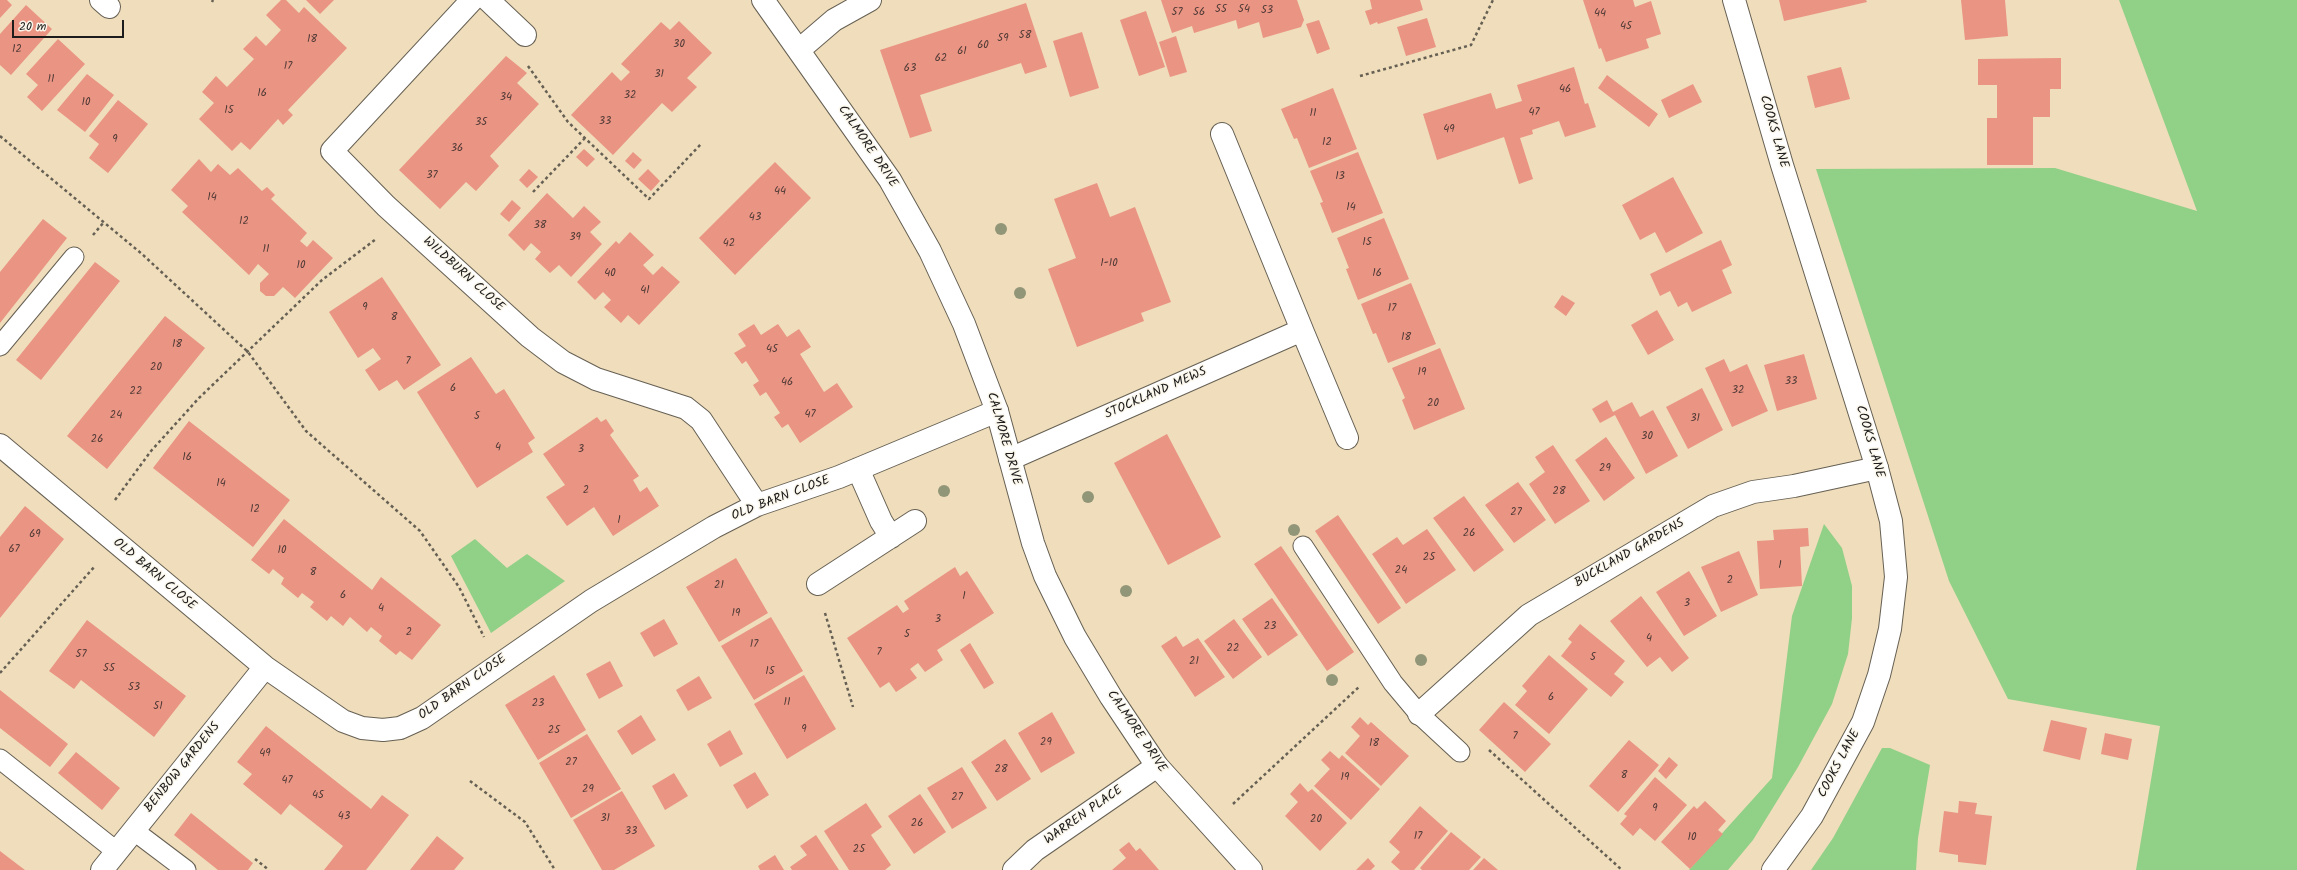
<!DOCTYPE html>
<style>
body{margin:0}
#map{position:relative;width:2297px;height:870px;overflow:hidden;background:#efddbb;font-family:Kalam,sans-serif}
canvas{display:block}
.scale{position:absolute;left:12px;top:20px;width:112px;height:18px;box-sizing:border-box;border:2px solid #1c1c1c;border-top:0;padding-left:5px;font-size:12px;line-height:14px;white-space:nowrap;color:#1c1c1c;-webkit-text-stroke:3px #fbf7ec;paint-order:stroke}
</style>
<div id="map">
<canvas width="2297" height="870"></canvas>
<div class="scale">20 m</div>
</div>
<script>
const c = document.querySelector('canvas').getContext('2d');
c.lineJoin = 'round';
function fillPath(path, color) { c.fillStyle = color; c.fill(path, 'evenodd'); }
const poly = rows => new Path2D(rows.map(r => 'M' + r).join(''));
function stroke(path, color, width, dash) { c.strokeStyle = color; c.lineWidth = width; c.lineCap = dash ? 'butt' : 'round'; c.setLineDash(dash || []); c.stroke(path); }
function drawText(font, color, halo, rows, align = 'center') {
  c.font = font + ' Kalam,sans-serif'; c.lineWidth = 3; c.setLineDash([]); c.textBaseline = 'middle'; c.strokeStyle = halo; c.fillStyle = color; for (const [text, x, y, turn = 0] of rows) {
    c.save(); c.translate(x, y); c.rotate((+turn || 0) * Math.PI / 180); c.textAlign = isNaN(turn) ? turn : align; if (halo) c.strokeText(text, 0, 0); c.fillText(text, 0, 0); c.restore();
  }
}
const green = poly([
 [2119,0,2297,0,2297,870,2136,870,2160,726,2008,699,1949,581,1816,169,2055,168,2197,211],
 [1824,524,1842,548,1852,586,1852,618,1848,654,1832,704,1798,767,1753,840,1728,870,1689,870,1772,778,1792,616],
 [475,539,507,568,527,554,565,581,491,633,451,556],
 [1882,748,1890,748,1930,765,1918,838,1916,870,1811,870,1833,838]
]);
const building = poly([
 [0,0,7,0,12,5,0,18],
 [281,0,286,0,299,13,304,7,347,48,288,110,293,115,283,125,278,119,250,150,241,142,232,151,199,119,214,103,202,92,216,76,227,87,254,59,243,49,256,36,266,46,281,30,266,15],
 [306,0,334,0,320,14],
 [1161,0,1297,0,1304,20,1301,27,1263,38,1259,22,1238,29,1236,20,1194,33,1192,26,1172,33],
 [1370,0,1420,0,1423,10,1378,24,1377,22,1370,25,1365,11,1372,9],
 [1583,0,1633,0,1635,7,1651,1,1661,34,1646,39,1649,48,1606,62,1601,48,1599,49],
 [1779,0,1866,0,1867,2,1784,21],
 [1961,0,2005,0,2008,36,1965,40],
 [1026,3,1047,67,1025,74,1021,63,920,95,932,131,910,138,880,50],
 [26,5,52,29,11,75,0,65,0,34],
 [1146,11,1165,67,1139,76,1120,20],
 [1427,18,1436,47,1406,56,1397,27],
 [1319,20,1330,49,1317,54,1306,24],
 [679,21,712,53,687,78,697,87,672,112,662,103,613,155,571,115,612,72,621,81,630,72,621,64,661,22,670,30],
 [1082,32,1099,88,1070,97,1053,41],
 [1176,36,1187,72,1170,77,1159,42],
 [58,39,85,64,42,111,27,97,38,85,26,74],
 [506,56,527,73,517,83,539,104,490,156,499,166,476,191,466,182,440,209,399,170],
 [2061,58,2061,89,2050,89,2050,117,2033,117,2033,165,1987,165,1987,118,1997,118,1997,85,1978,85,1978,59],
 [1574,67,1585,104,1588,103,1596,127,1565,137,1559,121,1532,130,1533,134,1520,138,1533,179,1519,184,1504,137,1437,160,1423,114,1491,93,1496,109,1522,101,1517,85],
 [1841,67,1850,99,1815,108,1807,76],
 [87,74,114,95,85,132,57,110],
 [1607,75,1658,114,1649,127,1598,88],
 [1693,84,1702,102,1669,118,1661,100],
 [1333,88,1357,149,1309,168,1297,138,1294,139,1281,109],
 [118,100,148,124,108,173,89,158,99,144,89,136],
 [584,149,595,159,587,167,576,157],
 [633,152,642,160,634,169,625,161],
 [1358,152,1383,213,1332,233,1320,203,1323,202,1310,171],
 [199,159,211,172,218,164,230,175,238,168,262,191,267,187,275,195,271,199,307,233,300,241,307,247,313,240,333,258,295,298,283,287,274,296,266,296,260,291,260,283,269,274,258,264,249,275,182,212,188,206,171,190],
 [775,162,811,198,735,275,699,238],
 [529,169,538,177,527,188,519,180],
 [648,169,660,181,651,191,638,179],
 [1673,177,1703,233,1666,253,1655,232,1640,240,1622,205],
 [1097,183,1110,217,1135,207,1171,302,1141,313,1144,321,1077,347,1048,269,1076,258,1054,199],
 [547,193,573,218,584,206,601,222,590,232,602,244,571,277,559,265,550,273,535,259,541,252,531,243,524,251,508,235],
 [512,200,521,208,509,222,500,214],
 [1384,218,1409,279,1358,300,1346,269,1349,268,1337,238],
 [43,219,67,238,0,323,0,272],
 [630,232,654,255,643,265,653,275,662,266,680,282,639,325,628,315,621,323,604,307,611,300,603,292,595,300,577,282,616,241,619,244],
 [1721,240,1732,265,1722,270,1732,293,1692,312,1687,302,1678,307,1670,291,1660,296,1650,274],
 [95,262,120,281,41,380,16,360],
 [382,277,441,365,404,390,397,380,379,391,365,370,381,359,373,348,358,358,329,312],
 [1411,283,1436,344,1388,363,1376,333,1373,334,1361,304],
 [1562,295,1575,303,1566,316,1554,307],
 [1657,310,1674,340,1648,355,1631,325],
 [165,316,205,348,107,469,67,436],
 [754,324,761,335,778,324,787,337,799,329,811,347,800,354,824,392,837,383,853,407,800,443,788,424,782,428,774,417,780,413,766,392,760,396,753,385,759,381,746,361,742,364,734,353,746,346,738,334],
 [1440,348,1465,409,1414,430,1402,400,1405,398,1392,368],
 [1804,354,1817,399,1777,411,1764,365],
 [471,357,496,394,504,389,535,438,528,443,533,452,477,488,417,392],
 [1724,359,1730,372,1747,364,1768,411,1732,427,1705,368],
 [1702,388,1723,430,1688,449,1666,407],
 [1607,400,1613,412,1632,402,1640,417,1653,410,1678,456,1646,474,1615,415,1600,423,1592,409],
 [597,417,601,422,606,419,614,431,610,435,639,476,633,480,640,492,647,487,659,506,613,536,594,507,567,526,546,497,565,485,543,454],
 [189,421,290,500,253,547,153,468],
 [1167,434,1221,537,1168,565,1114,463],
 [1606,437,1635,478,1604,501,1575,460],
 [1553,445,1590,501,1555,524,1529,484,1545,472,1535,457],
 [1518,482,1546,520,1514,543,1485,505],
 [1464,496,1504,550,1474,572,1433,518],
 [25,506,64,539,0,618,0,537],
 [1338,515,1401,608,1378,624,1315,531],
 [284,519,372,590,381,577,441,625,412,660,400,651,396,655,379,641,382,636,371,627,367,632,350,617,343,626,331,616,327,621,310,607,314,602,302,593,298,598,281,584,284,578,273,569,269,574,251,560],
 [1808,528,1809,546,1800,547,1802,586,1760,589,1757,541,1774,540,1773,530],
 [1427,529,1456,570,1406,604,1372,554,1397,537,1403,545],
 [1281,546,1354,652,1327,671,1254,564],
 [1739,551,1758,595,1721,612,1701,567],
 [736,558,768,613,719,642,686,587],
 [955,567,960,576,967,571,994,613,937,650,943,660,925,672,918,663,910,669,917,678,896,692,889,682,880,688,847,638,897,605,903,613,909,609,904,601],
 [1689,571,1717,616,1684,636,1656,592],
 [1641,596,1689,658,1672,672,1660,657,1647,667,1610,621],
 [1272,598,1298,635,1268,656,1242,619],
 [771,617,803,671,754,700,721,646],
 [664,619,678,644,654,657,640,633],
 [1234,619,1262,657,1233,679,1204,641],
 [87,620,186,696,154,737,81,680,74,689,49,671],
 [1580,624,1625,661,1614,674,1624,682,1611,697,1561,656,1572,642,1568,639],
 [1176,636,1183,647,1198,638,1225,677,1195,697,1161,646],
 [970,643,994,683,984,689,960,650],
 [1549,655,1588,689,1549,734,1515,705,1527,691,1522,686],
 [610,661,623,686,599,699,586,674],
 [554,675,586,730,538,760,505,705],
 [804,675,836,729,787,759,754,704],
 [699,676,712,698,688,711,676,690],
 [0,690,68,744,50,767,0,728],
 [1504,702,1551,744,1525,772,1479,730],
 [1052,712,1075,753,1041,773,1018,733],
 [641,715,656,740,632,755,617,731],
 [1360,717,1368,725,1371,722,1409,756,1381,786,1345,753,1360,736,1351,727],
 [2051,720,2087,728,2080,760,2043,751],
 [266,726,371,809,382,795,409,815,366,870,324,870,343,846,290,804,281,815,243,784,252,774,237,762],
 [730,730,743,754,720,767,707,744],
 [2105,733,2132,739,2128,760,2101,754],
 [587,734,621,789,571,818,539,763],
 [1005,739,1031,779,997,801,971,762],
 [1629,740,1659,765,1618,812,1589,786],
 [1330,751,1339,759,1342,755,1380,789,1351,820,1314,786,1330,769,1321,760],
 [76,752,120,788,102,810,58,773],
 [1669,757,1678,765,1666,779,1658,771],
 [962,767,987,808,952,829,927,788],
 [755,772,769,795,747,809,733,785],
 [674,773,688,796,665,810,652,786],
 [1655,777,1687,805,1655,841,1640,828,1633,836,1620,824,1627,816,1624,814],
 [1300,783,1308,792,1312,789,1347,823,1320,851,1285,816,1298,802,1290,794],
 [622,791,655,846,614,870,602,870,573,820],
 [920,794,946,832,914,854,888,816],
 [1705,801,1726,821,1718,830,1723,834,1690,869,1661,842,1694,806,1697,809],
 [1959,801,1977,803,1975,814,1992,816,1986,865,1958,862,1958,855,1939,852,1944,811,1958,813],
 [866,803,882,827,871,835,891,865,885,870,849,870,824,831],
 [1420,806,1448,831,1414,870,1400,870,1391,862,1400,852,1389,842],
 [191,813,253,863,248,870,218,870,174,835],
 [1451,832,1481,857,1469,870,1422,870,1420,868],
 [816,835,839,870,792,870,790,867,807,855,800,846],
 [437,836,464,858,454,870,410,870],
 [1129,842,1136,851,1140,848,1159,870,1112,870,1126,858,1119,850],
 [0,851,17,864,25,870,0,870],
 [775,855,784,870,760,870,758,866],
 [1368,858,1375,866,1371,870,1356,870],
 [1484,858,1498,870,1473,870]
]);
const path = poly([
 [212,2,213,0],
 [528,66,568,122,649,199,701,144],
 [1360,76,1471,45,1493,0],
 [0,136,142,254,248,352,306,431,420,531,459,587,484,637],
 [533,192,585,138],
 [93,235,104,222],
 [115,500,151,451,199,398,322,280,376,239],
 [825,613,853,707],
 [0,673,95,566],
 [1489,750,1622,870],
 [470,781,525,822,555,870],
 [1233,804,1360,686],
 [255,859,269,870]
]);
const service = poly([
 [0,346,74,257],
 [1303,546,1393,683,1419,714,1460,752],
 [0,759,116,851],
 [133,830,186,870]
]);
const minor = poly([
 [101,0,109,7],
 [472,0,332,151,386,206,530,337,563,362,596,379,686,408,701,420,757,505],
 [488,0,525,35],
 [799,50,834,20,870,0],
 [1302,330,1347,438],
 [0,445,265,667,343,721,362,728,383,730,400,728,422,718,591,601,714,527,757,505,839,477,997,411],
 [1010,459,1302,330,1222,134],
 [858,469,881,521,891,537],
 [818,584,915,521],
 [1419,714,1529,615,1713,506,1753,492,1794,486,1877,468],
 [102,870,265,667],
 [1014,870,1035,850,1157,766]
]);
const tertiary = poly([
 [763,0,890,180,930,251,964,324,997,411,1033,543,1045,576,1075,637,1111,697,1157,766,1251,870],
 [1734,0,1782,165,1877,468,1891,521,1896,577,1890,629,1879,675,1863,722,1812,816,1773,870]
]);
const trees = [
 [1001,229],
 [1020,293],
 [944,491],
 [1088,497],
 [1294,530],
 [1126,591],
 [1421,660],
 [1332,680]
];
const numberNames = [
 ["55",1221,10],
 ["54",1244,10],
 ["53",1267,11],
 ["57",1177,13],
 ["56",1199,13],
 ["44",1600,14],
 ["45",1626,27],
 ["58",1025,36],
 ["59",1003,39],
 ["18",312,40],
 ["30",679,45],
 ["60",983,46],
 ["12",17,50],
 ["61",962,52],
 ["62",941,59],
 ["17",288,67],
 ["63",910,69],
 ["31",659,75],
 ["11",51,80],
 ["46",1565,90],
 ["16",262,94],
 ["32",630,96],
 ["34",506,98],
 ["10",86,103],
 ["15",229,111],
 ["47",1534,113],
 ["11",1313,114],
 ["33",605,122],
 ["35",481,123],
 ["49",1449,130],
 ["9",115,140],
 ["12",1327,143],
 ["36",457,149],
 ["37",432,176],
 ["13",1340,177],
 ["44",780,192],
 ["14",212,198],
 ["14",1351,208],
 ["43",755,218],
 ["12",244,222],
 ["38",540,226],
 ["39",575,238],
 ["15",1367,243],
 ["42",729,244],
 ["11",266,250],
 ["1-10",1109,264],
 ["10",301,266],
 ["40",610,274],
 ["16",1377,274],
 ["41",645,291],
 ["9",365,308],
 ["17",1392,309],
 ["8",394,318],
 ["18",1406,338],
 ["18",177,345],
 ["45",772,350],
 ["7",408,362],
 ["20",156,368],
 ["19",1422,373],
 ["33",1791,382],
 ["46",787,383],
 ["6",453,389],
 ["32",1738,391],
 ["22",136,392],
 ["20",1433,404],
 ["47",810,415],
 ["24",116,416],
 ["5",477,417],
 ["31",1695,419],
 ["30",1647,437],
 ["26",97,440],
 ["4",498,448],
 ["3",581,450],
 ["16",187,458],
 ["29",1605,469],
 ["14",221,484],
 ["2",586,491],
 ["28",1559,492],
 ["12",255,510],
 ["27",1516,513],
 ["1",619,521],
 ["26",1469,534],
 ["69",35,535],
 ["67",14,550],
 ["10",282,551],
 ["25",1429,558],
 ["1",1780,566],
 ["24",1401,571],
 ["8",313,573],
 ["2",1730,581],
 ["21",719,586],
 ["6",343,596],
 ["1",964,597],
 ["3",1687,604],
 ["4",381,609],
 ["19",736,614],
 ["3",938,620],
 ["23",1270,627],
 ["2",409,633],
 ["5",907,635],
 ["4",1649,639],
 ["17",754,645],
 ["22",1233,649],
 ["7",879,653],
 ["57",81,655],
 ["5",1593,658],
 ["21",1194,662],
 ["55",109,669],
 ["15",770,672],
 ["53",134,688],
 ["6",1551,698],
 ["11",787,703],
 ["23",538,704],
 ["51",158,707],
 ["9",804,730],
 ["25",554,731],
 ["7",1515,737],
 ["29",1046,743],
 ["18",1374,744],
 ["49",265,754],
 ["27",571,763],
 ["28",1001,770],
 ["8",1624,776],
 ["19",1345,778],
 ["47",287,781],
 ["29",588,790],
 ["45",318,796],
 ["27",957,798],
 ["9",1655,809],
 ["43",344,817],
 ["31",605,819],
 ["20",1316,820],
 ["26",917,824],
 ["33",631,832],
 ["17",1418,837],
 ["10",1692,838],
 ["25",859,850]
];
const streetNames = [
 ["COOKS LANE",1773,132,74],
 ["CALMORE DRIVE",867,147,56],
 ["WILDBURN CLOSE",463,275,42],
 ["STOCKLAND MEWS",1156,394,-24],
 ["CALMORE DRIVE",1003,439,74],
 ["COOKS LANE",1869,442,74],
 ["OLD BARN CLOSE",781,499,-21],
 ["BUCKLAND GARDENS",1630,554,-30],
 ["OLD BARN CLOSE",154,575,40],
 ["OLD BARN CLOSE",463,688,-35],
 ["CALMORE DRIVE",1136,732,56],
 ["COOKS LANE",1840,764,-62],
 ["BENBOW GARDENS",183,768,-51],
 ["WARREN PLACE",1084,816,-35]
];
fillPath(green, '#90d087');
fillPath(building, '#ea9483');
stroke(service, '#666054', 21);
stroke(minor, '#666054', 24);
stroke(tertiary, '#666054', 24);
stroke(path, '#666054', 2.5, [3, 3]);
stroke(service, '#fff', 19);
stroke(minor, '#fff', 22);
stroke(tertiary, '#fff', 22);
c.fillStyle = '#929678';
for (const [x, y] of trees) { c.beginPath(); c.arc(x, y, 6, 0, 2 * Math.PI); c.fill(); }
drawText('11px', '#503a36', null, numberNames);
drawText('13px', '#1c1c1c', '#fbf7ec', streetNames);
</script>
